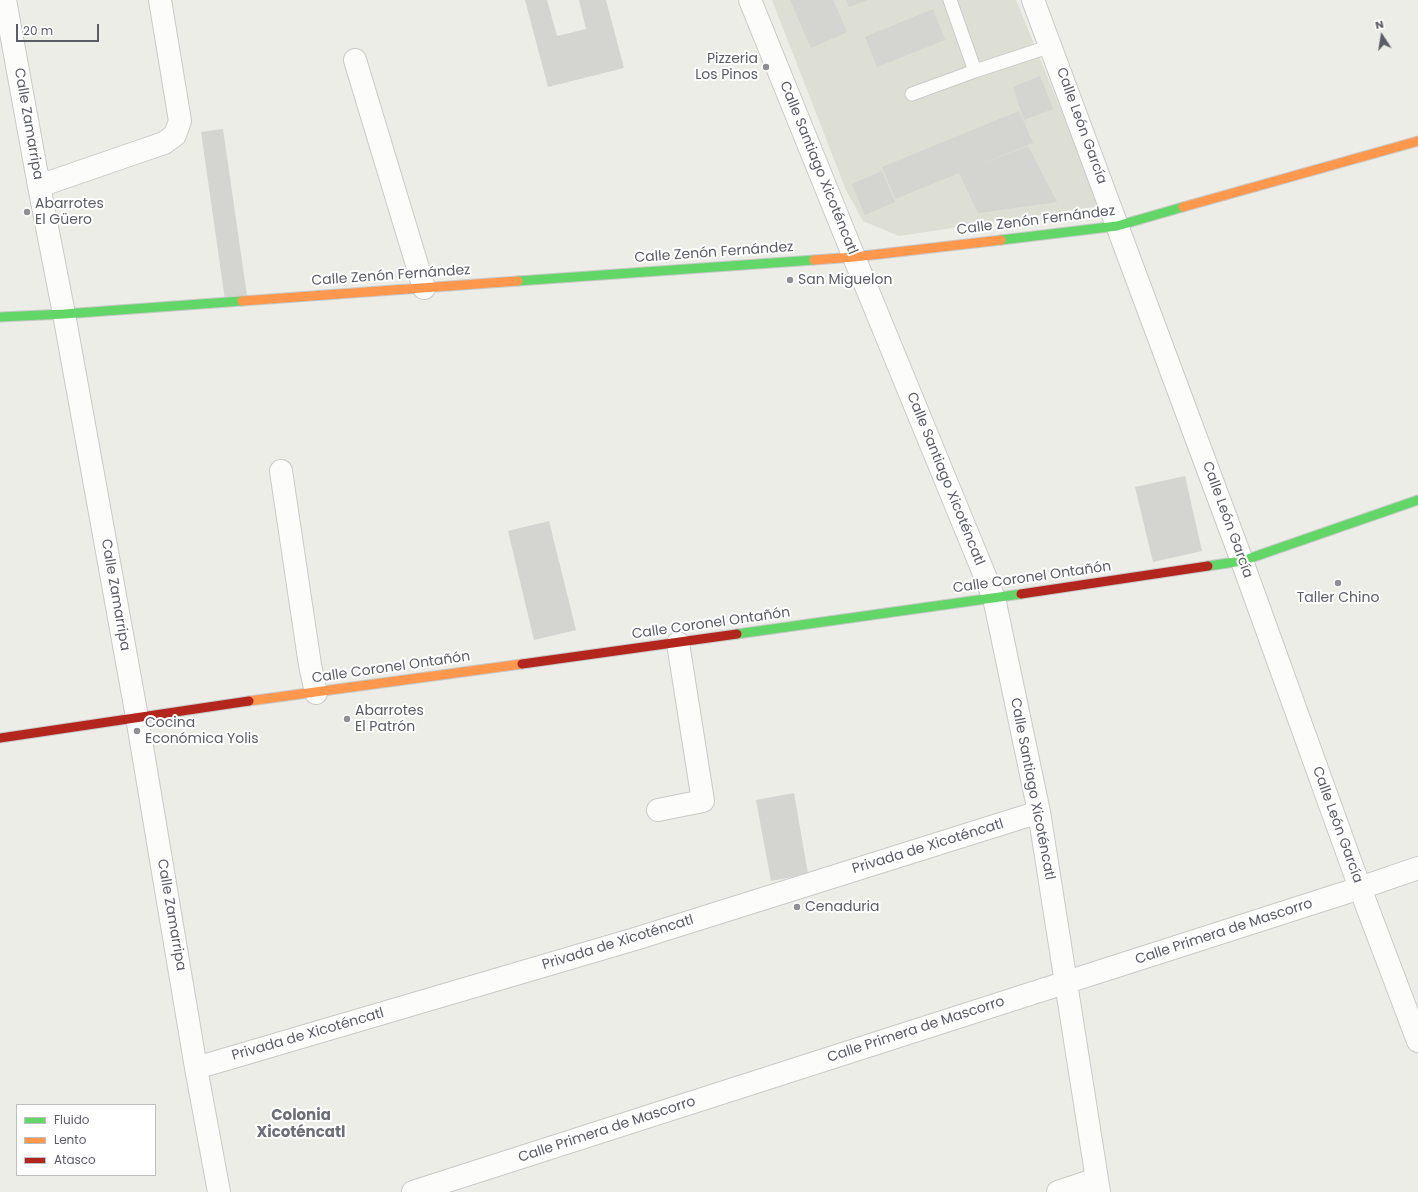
<!DOCTYPE html>
<meta charset="utf-8">
<style>
body{margin:0}
#map{position:relative;width:1418px;height:1192px;overflow:hidden;background:#ecede6;font-family:Poppins,sans-serif}
canvas{display:block}
.legend{position:absolute;left:16px;top:1104px;width:140px;height:72px;box-sizing:border-box;background:#fff;border:1px solid #bdbec2;margin:0;padding:5px 7px;list-style:none;font-size:12px;color:#5b5d66}
.legend li{display:flex;align-items:center;gap:8px;height:20px}
.legend b{width:20px;border:1px solid #bdbec2}
.north{position:absolute;left:1362px;top:16px;width:40px;height:40px;-webkit-text-stroke:3px #fff;paint-order:stroke;rotate:348deg;font-size:11px;font-weight:700;line-height:16px;text-align:center;color:#5b5d66}
.north::after{content:'';display:block;margin:auto;width:14px;height:18px;background:#5b5d66;clip-path:polygon(50% 0,100% 100%,50% 72%,0 100%)}
.scale{position:absolute;left:16px;top:24px;width:83px;height:18px;box-sizing:border-box;border:2px solid #5b5d66;border-top:0;padding-left:5px;font-size:12px;line-height:14px;white-space:nowrap;color:#5b5d66;-webkit-text-stroke:3px #fff;paint-order:stroke}
</style>
<div id="map">
<canvas width="1418" height="1192"></canvas>
<ul class="legend">
<li><b style="height:5px;background:#63d668"></b>Fluido</li>
<li><b style="height:5px;background:#ff974d"></b>Lento</li>
<li><b style="height:5px;background:#b3261e"></b>Atasco</li>
</ul>
<div class="north">N</div>
<div class="scale">20 m</div>
</div>
<script>
const c = document.querySelector('canvas').getContext('2d');
c.lineJoin = 'round';
function fillPath(path, color) { c.fillStyle = color; c.fill(path, 'evenodd'); }
const poly = rows => new Path2D(rows.map(r => 'M' + r).join(''));
function stroke(path, color, width, dash) { c.strokeStyle = color; c.lineWidth = width; c.lineCap = dash ? 'butt' : 'round'; c.setLineDash(dash || []); c.stroke(path); }
function drawText(font, color, halo, rows, align = 'center') {
  c.font = font + ' Poppins,sans-serif'; c.lineWidth = 4; c.setLineDash([]); c.textBaseline = 'middle'; c.strokeStyle = halo; c.fillStyle = color; for (const [text, x, y, turn = 0] of rows) {
    c.save(); c.translate(x, y); c.rotate((+turn || 0) * Math.PI / 180); c.textAlign = isNaN(turn) ? turn : align; if (halo) c.strokeText(text, 0, 0); c.fillText(text, 0, 0); c.restore();
  }
}
const education = poly([
 [772,0,1016,0,1100,206,899,236,863,221,846,190]
]);
const building = poly([
 [525,0,547,0,557,36,586,29,579,0,606,0,624,68,548,87],
 [790,0,833,0,847,32,811,48],
 [846,0,868,0,849,7],
 [933,9,945,40,877,67,865,37],
 [1040,76,1053,109,1024,120,1013,87],
 [1019,111,1033,143,895,199,882,167],
 [223,129,247,296,225,300,201,132],
 [1028,146,1057,202,978,213,959,173],
 [882,171,895,202,865,215,852,184],
 [1185,476,1202,551,1153,562,1135,487],
 [549,521,576,630,534,640,508,531],
 [794,793,808,874,771,881,756,800]
]);
const lane = poly([
 [950,0,975,71],
 [912,94,975,71,1051,46]
]);
const street = poly([
 [5,0,39,186,64,314,137,717,196,1068,219,1192],
 [750,0,854,257,994,598,1039,812,1099,1192],
 [1033,0,1242,561,1360,888,1418,1041],
 [355,60,424,288],
 [39,186,164,143,175,135,180,121,160,0],
 [281,471,310,665,316,693],
 [658,810,703,801,678,643],
 [196,1068,635,939,1039,812],
 [413,1192,1360,888,1418,868],
 [1058,1192,1097,1179]
]);
const fast = poly([
 [1001,240,1117,226,1183,207],
 [518,281,814,260],
 [0,317,64,314,242,301],
 [1208,566,1242,561,1418,500],
 [737,634,1021,594]
]);
const slow = poly([
 [1183,207,1418,141],
 [814,260,854,257,1001,240],
 [242,301,518,281],
 [249,701,522,664]
]);
const jam = poly([
 [1021,594,1208,566],
 [522,664,737,634],
 [0,738,249,701]
]);
const markers = [
 [766,67,4,"#8e8f93"],
 [27,212,4,"#8e8f93"],
 [790,280,4,"#8e8f93"],
 [1338,583,4,"#8e8f93"],
 [347,719,4,"#8e8f93"],
 [137,731,4,"#8e8f93"],
 [797,907,4,"#8e8f93"]
];
const poiNames = [
 ["Pizzeria",758,59,"right"],
 ["Los Pinos",758,75,"right"],
 ["Abarrotes",35,204],
 ["El Güero",35,220],
 ["San Miguelon",798,280],
 ["Taller Chino",1338,598,"center"],
 ["Abarrotes",355,711],
 ["El Patrón",355,727],
 ["Cocina",145,723],
 ["Económica Yolis",145,739],
 ["Cenaduria",805,907]
];
const streetNames = [
 ["Calle Zamarripa",28,124,80],
 ["Calle León García",1081,126,70],
 ["Calle Santiago Xicoténcatl",818,168,68],
 ["Calle Zenón Fernández",1036,221,-7],
 ["Calle Zenón Fernández",714,253,-4],
 ["Calle Zenón Fernández",391,276,-4],
 ["Calle Santiago Xicoténcatl",945,479,68],
 ["Calle León García",1227,520,70],
 ["Calle Coronel Ontañón",1032,578,-8],
 ["Calle Zamarripa",115,595,80],
 ["Calle Coronel Ontañón",711,624,-8],
 ["Calle Coronel Ontañón",391,668,-8],
 ["Calle Santiago Xicoténcatl",1032,789,79],
 ["Calle León García",1337,825,70],
 ["Privada de Xicoténcatl",928,847,-17],
 ["Calle Zamarripa",171,915,80],
 ["Calle Primera de Mascorro",1224,932,-18],
 ["Privada de Xicoténcatl",618,943,-17],
 ["Calle Primera de Mascorro",916,1030,-18],
 ["Privada de Xicoténcatl",308,1035,-16],
 ["Calle Primera de Mascorro",607,1130,-18]
];
const neighbourhoodNames = [
 ["Colonia",301,1116],
 ["Xicoténcatl",301,1133]
];
fillPath(education, '#ddded4');
fillPath(building, '#d4d4d0');
stroke(lane, '#c9cac9', 15);
stroke(street, '#c9cac9', 24);
stroke(fast, '#c8c9c9', 11);
stroke(slow, '#c8c9c9', 11);
stroke(jam, '#c8c9c9', 11);
stroke(lane, '#fcfcfb', 13);
stroke(street, '#fcfcfb', 22);
stroke(fast, '#63d668', 9);
stroke(slow, '#ff974d', 9);
stroke(jam, '#b3261e', 9);
for (const [x, y, r, color] of markers) { const dot = new Path2D(); dot.arc(x, y, r, 0, 2 * Math.PI); c.fillStyle = color; c.fill(dot); stroke(dot, '#fff', 1.5); }
drawText('14px', '#5b5d66', '#fff', poiNames, 'left');
drawText('14px', '#5b5d66', '#fff', streetNames);
drawText('bold 15px', '#6c6f78', '#fff', neighbourhoodNames);
</script>
